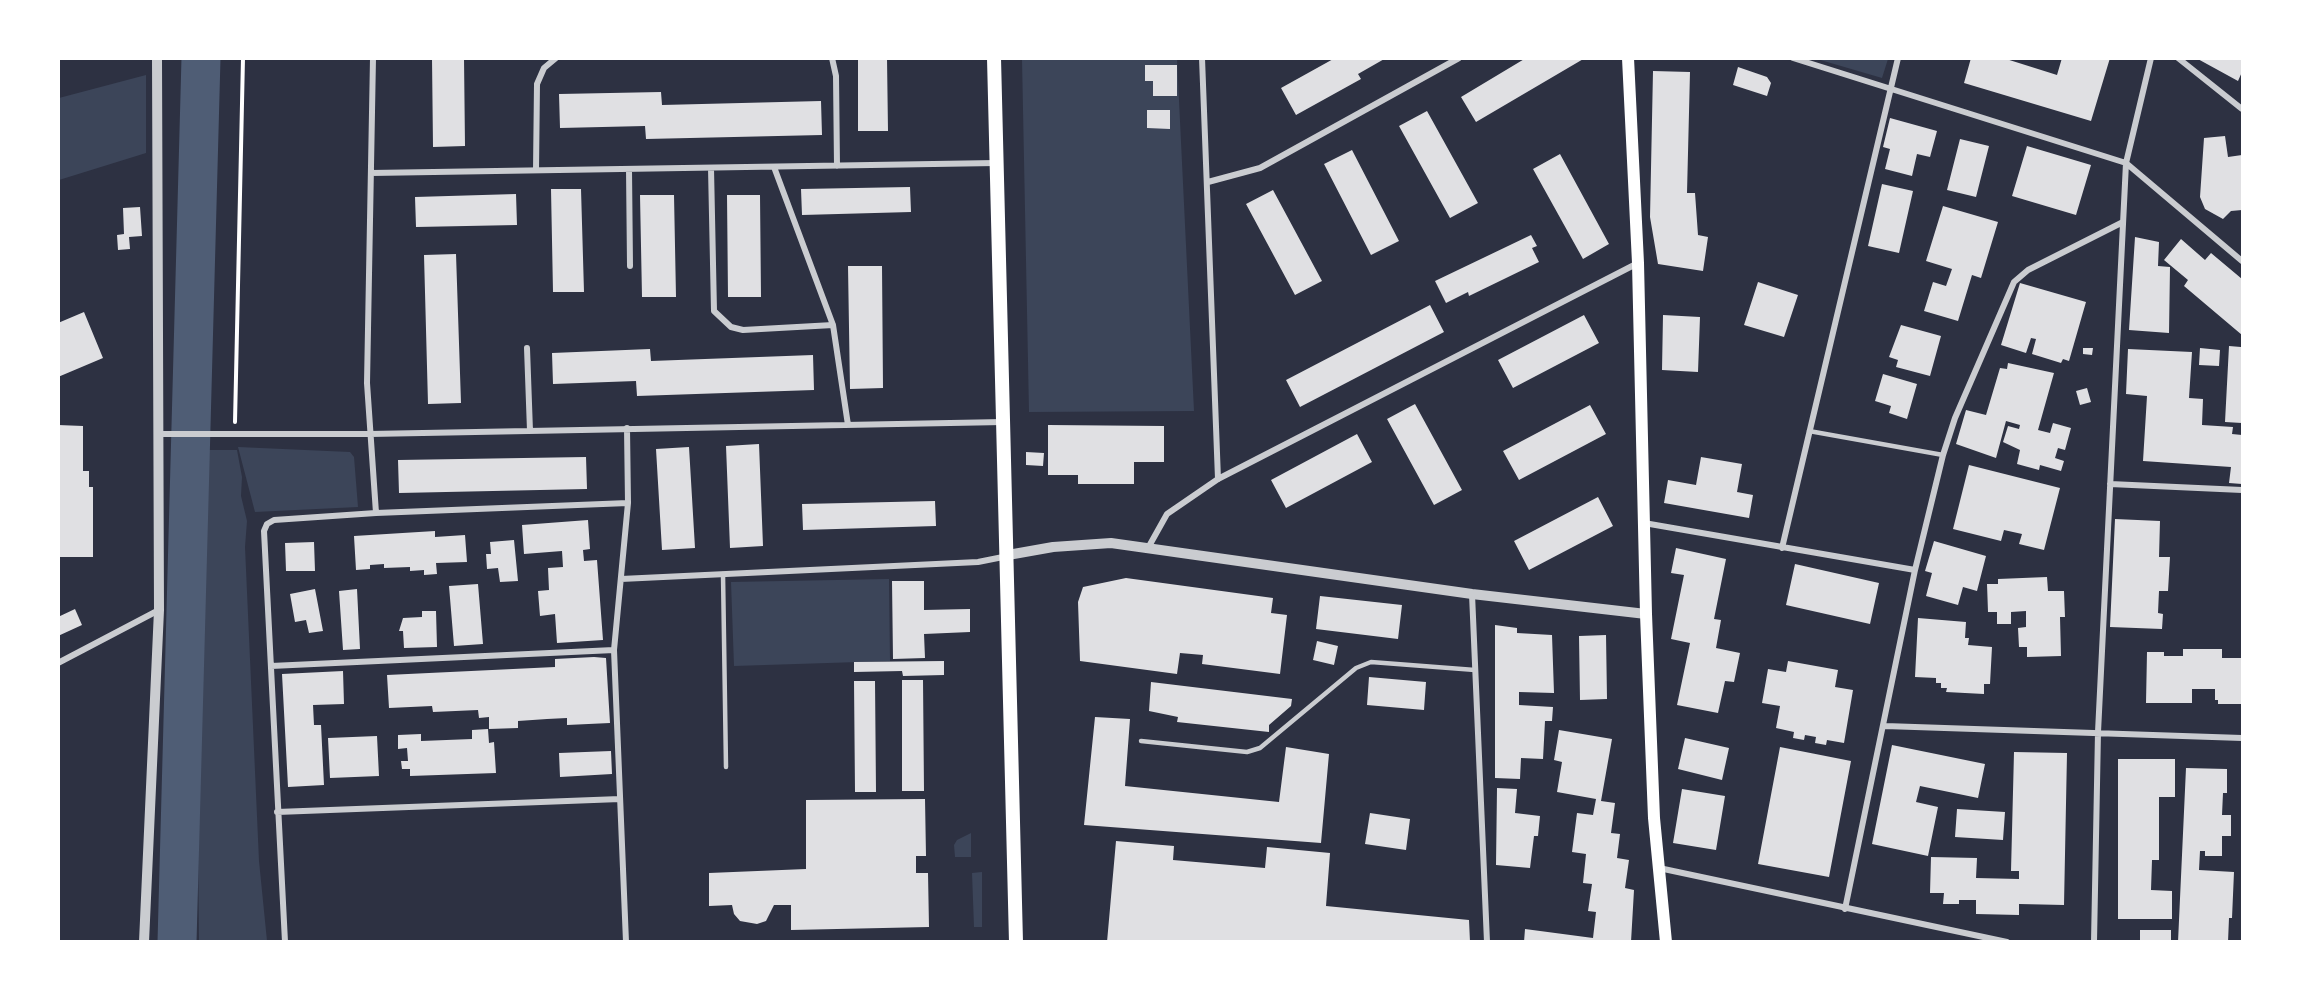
<!DOCTYPE html>
<style>
body{margin:0}
#map{position:relative;width:2301px;height:1000px;overflow:hidden;background:#2d3142;font-family:"Sofia Sans Condensed",sans-serif}
canvas{display:block}
.frame{position:absolute;inset:0;border:60px solid #fff;pointer-events:none}
</style>
<div id="map">
<canvas width="2301" height="1000"></canvas>
<div class="frame"></div>
</div>
<script>
const c = document.querySelector('canvas').getContext('2d');
c.lineJoin = 'round';
function fillPath(path, color) { c.fillStyle = color; c.fill(path, 'evenodd'); }
const poly = rows => new Path2D(rows.map(r => 'M' + r).join(''));
function stroke(path, color, width, dash) { c.strokeStyle = color; c.lineWidth = width; c.lineCap = dash ? 'butt' : 'round'; c.setLineDash(dash || []); c.stroke(path); }
const green = poly([
 [1022,59,1177,59,1194,411,1029,412],
 [1817,59,1888,59,1882,78],
 [146,75,146,153,59,180,59,98],
 [238,447,350,452,354,457,358,507,255,512],
 [202,450,237,450,242,477,241,496,247,521,245,547,259,861,267,941,199,941,197,743],
 [889,579,890,661,734,666,731,582],
 [971,833,971,857,955,857,954,845,957,840],
 [982,872,982,927,974,927,972,873]
]);
const river = poly([
 [177,942,201,58]
]);
const building = poly([
 [432,58,464,58,465,146,433,147],
 [858,58,887,58,888,131,858,131],
 [1335,58,1386,58,1358,74,1361,79,1296,115,1281,88],
 [1526,58,1585,58,1476,122,1461,97],
 [1971,58,2003,58,2057,75,2062,58,2110,58,2091,121,1964,83],
 [2196,58,2242,58,2242,72,2238,81],
 [1145,65,1177,65,1177,96,1153,96,1153,81,1145,81],
 [1738,67,1767,77,1771,83,1767,96,1733,85],
 [1653,71,1690,72,1687,193,1695,193,1698,235,1708,237,1703,271,1658,264,1650,217],
 [661,92,662,105,821,101,822,135,646,139,645,126,560,128,559,94],
 [1147,110,1170,110,1170,129,1147,128],
 [1427,111,1478,203,1450,218,1399,126],
 [1890,118,1937,131,1930,157,1917,154,1912,176,1885,169,1890,149,1883,147],
 [2225,136,2228,157,2242,155,2242,210,2231,211,2223,219,2205,209,2200,197,2204,138],
 [1960,139,1989,146,1976,197,1947,190],
 [2027,146,2091,165,2076,215,2012,196],
 [1352,150,1399,241,1371,255,1324,164],
 [1560,154,1609,244,1583,259,1533,169],
 [1882,184,1913,191,1899,253,1868,246],
 [910,187,911,212,802,215,801,189],
 [551,189,581,189,584,292,553,292],
 [1273,190,1322,281,1295,295,1246,204],
 [516,194,517,225,416,227,415,197],
 [640,195,674,195,676,297,642,297],
 [727,195,760,195,761,297,728,297],
 [1943,206,1998,222,1981,278,1972,275,1958,321,1924,311,1933,282,1946,286,1952,269,1926,261],
 [140,207,142,236,129,237,130,249,118,250,117,235,124,234,123,208],
 [1531,235,1537,246,1532,248,1539,262,1469,296,1468,292,1446,303,1435,281],
 [2135,237,2159,242,2158,266,2170,267,2169,333,2129,330],
 [2181,239,2205,260,2211,253,2242,279,2242,335,2184,286,2188,280,2164,260],
 [456,254,461,403,428,404,424,255],
 [848,266,882,266,883,388,850,389],
 [1758,282,1798,295,1784,337,1744,325],
 [2020,283,2086,302,2069,361,2063,359,2061,363,2032,354,2036,339,2031,338,2026,353,2001,345],
 [1430,305,1444,332,1300,407,1286,380],
 [84,312,103,358,58,377,58,323],
 [1584,315,1599,343,1513,388,1498,360],
 [1663,315,1700,317,1698,372,1662,370],
 [1901,325,1941,336,1930,376,1896,367,1898,360,1889,357],
 [2229,346,2241,347,2242,423,2225,422],
 [2083,348,2093,348,2092,355,2083,354],
 [2200,348,2220,350,2219,366,2199,365],
 [650,349,651,361,813,355,814,390,637,396,636,381,553,384,552,353],
 [2128,349,2192,352,2189,398,2203,399,2202,425,2233,427,2232,434,2242,435,2242,484,2229,483,2231,467,2143,461,2147,396,2126,394],
 [2008,363,2054,373,2038,430,2050,433,2053,423,2071,428,2065,450,2058,448,2055,458,2064,461,2061,471,2040,465,2039,470,2017,464,2020,450,2003,442,2008,426,2019,429,2020,425,2006,421,1996,458,1956,444,1966,410,1986,415,2000,368,2007,369],
 [1883,374,1917,384,1907,419,1889,413,1891,406,1875,401],
 [2087,388,2091,402,2080,405,2076,391],
 [1415,404,1462,490,1434,505,1387,419],
 [1590,405,1606,434,1519,480,1503,451],
 [58,425,83,426,83,471,89,471,89,487,93,487,93,557,58,557],
 [1048,425,1164,426,1164,462,1134,462,1134,484,1078,484,1078,475,1048,475],
 [1357,434,1372,462,1286,508,1271,480],
 [759,444,763,546,730,548,726,446],
 [689,447,695,548,662,550,656,449],
 [1026,452,1044,453,1043,466,1026,465],
 [586,457,587,489,399,493,398,460],
 [1701,457,1742,464,1737,492,1753,495,1749,518,1664,503,1668,480,1696,485],
 [1969,465,2060,488,2044,550,2019,544,2022,534,2004,530,2001,541,1953,529],
 [1598,497,1613,526,1529,570,1514,541],
 [935,501,936,526,803,530,802,504],
 [2115,519,2160,521,2159,557,2170,557,2168,591,2159,591,2158,613,2163,614,2162,629,2110,627],
 [588,520,590,549,583,550,584,561,597,560,603,640,557,643,555,614,540,616,538,591,549,590,548,568,563,567,562,551,524,554,522,525],
 [435,531,435,537,465,535,467,562,436,563,437,574,424,575,424,570,410,571,410,567,384,568,384,564,370,565,370,569,356,570,354,536],
 [514,540,518,581,500,582,498,568,487,569,486,554,491,554,490,542],
 [1934,541,1986,556,1977,591,1963,587,1958,605,1926,596,1932,573,1925,571],
 [314,542,315,571,286,571,285,543],
 [1676,548,1726,559,1714,619,1721,620,1716,648,1740,653,1734,682,1725,681,1718,713,1677,705,1690,643,1671,639,1684,575,1671,573],
 [1795,564,1879,583,1870,624,1786,605],
 [2047,577,2048,591,2064,591,2065,617,2060,617,2061,656,2027,657,2027,647,2019,647,2018,628,2026,627,2026,611,2011,612,2011,624,1997,624,1997,612,1988,612,1987,584,1998,584,1998,579],
 [1126,578,1273,598,1271,613,1287,615,1280,674,1202,664,1203,655,1180,653,1177,674,1080,661,1078,602,1083,587],
 [892,581,924,581,924,610,970,609,970,632,924,634,925,658,893,659],
 [478,584,483,644,454,646,449,586],
 [315,589,323,631,309,633,306,620,295,622,290,594],
 [357,589,360,649,343,650,339,591],
 [1320,596,1402,605,1398,639,1316,629],
 [75,609,82,625,58,636,58,617],
 [422,611,436,611,437,647,404,648,403,631,399,631,403,618,422,617],
 [1918,618,1966,622,1965,638,1969,638,1968,645,1992,647,1990,684,1984,684,1984,694,1946,692,1947,688,1941,688,1941,683,1936,683,1936,678,1915,677],
 [1495,625,1517,628,1517,633,1552,635,1554,693,1519,692,1519,705,1553,707,1552,721,1545,721,1543,759,1521,758,1520,779,1495,778],
 [1606,635,1607,699,1580,700,1579,636],
 [1317,641,1338,646,1334,665,1313,660],
 [2183,649,2222,649,2222,658,2242,658,2242,704,2218,704,2218,700,2215,700,2215,689,2192,689,2192,703,2146,703,2147,652,2164,652,2164,656,2183,656],
 [594,657,606,658,610,723,567,725,567,718,547,719,518,721,518,728,489,729,489,717,479,718,478,710,433,712,432,706,389,708,387,675,555,667,555,659],
 [944,661,944,675,903,676,902,671,854,672,854,662],
 [1788,661,1838,670,1835,687,1853,690,1844,743,1827,740,1826,745,1815,743,1816,737,1805,735,1804,740,1793,738,1794,732,1776,728,1780,706,1762,703,1768,669,1786,672],
 [343,671,344,704,313,705,314,725,321,725,324,785,288,787,282,674],
 [1369,677,1426,682,1424,710,1367,705],
 [902,680,923,680,924,791,902,791],
 [854,681,875,681,876,792,855,792],
 [1151,682,1292,699,1291,706,1269,725,1269,732,1177,722,1178,717,1149,711],
 [1095,717,1130,719,1125,786,1279,802,1286,747,1329,754,1321,843,1084,825],
 [488,729,489,743,494,742,496,773,410,776,410,769,402,769,401,761,408,761,407,748,398,749,398,735,421,734,421,741,472,739,472,730],
 [1559,730,1612,739,1601,801,1615,803,1611,833,1620,834,1617,858,1629,860,1625,888,1634,890,1631,942,1524,942,1525,929,1593,938,1596,912,1588,911,1592,884,1583,883,1586,854,1572,852,1577,813,1593,815,1596,799,1557,792,1562,762,1554,760],
 [377,736,379,776,330,778,328,738],
 [1685,738,1729,748,1722,780,1678,769],
 [1892,745,1985,764,1978,798,1920,786,1916,802,1938,807,1928,856,1872,844],
 [1780,747,1851,761,1829,877,1758,864],
 [611,751,612,774,560,777,559,753],
 [2014,752,2067,753,2064,905,2019,904,2019,915,1976,914,1976,900,1959,900,1959,904,1943,904,1944,893,1930,893,1931,857,1977,858,1976,878,2019,879,2019,871,2011,871],
 [2118,759,2175,759,2175,797,2159,797,2159,860,2152,860,2151,890,2172,891,2172,919,2118,919],
 [2186,768,2227,769,2227,793,2223,793,2222,815,2231,815,2231,836,2222,836,2222,856,2205,856,2205,851,2200,851,2199,870,2234,872,2232,918,2229,918,2228,942,2178,942],
 [1497,788,1517,789,1515,813,1540,816,1538,836,1534,836,1530,868,1496,865],
 [1682,789,1725,796,1716,850,1673,843],
 [925,799,926,856,916,856,916,873,928,873,929,927,791,930,791,905,774,905,766,921,757,924,740,921,734,914,732,905,709,906,709,873,806,869,806,800],
 [1957,809,2005,812,2003,840,1955,837],
 [1370,813,1410,819,1406,850,1365,844],
 [1116,841,1174,846,1173,860,1265,868,1267,847,1330,853,1326,906,1469,920,1470,942,1107,942],
 [2140,930,2171,930,2171,942,2140,942]
]);
const path = poly([
 [235,422,243,58]
]);
const service = poly([
 [1809,431,1943,455],
 [723,574,726,767],
 [1141,741,1247,752,1260,748,1356,668,1371,662,1475,670]
]);
const minor = poly([
 [373,58,367,383,376,513],
 [832,58,836,76,837,166],
 [1202,58,1218,479],
 [1793,58,2126,163,2242,261],
 [2178,58,2242,109],
 [774,167,833,325,848,425],
 [711,168,714,311,731,327,743,330,833,325],
 [629,169,630,266],
 [536,170,537,84,544,68,556,58],
 [371,173,996,163],
 [1208,182,1260,168,1459,58],
 [527,348,530,431],
 [160,434,370,434,1003,422],
 [2110,484,2242,490],
 [1644,523,1915,570],
 [1148,548,1167,514,1218,479,1638,263],
 [1782,548,1898,58],
 [621,579,978,562,1008,556],
 [1472,594,1487,942],
 [58,663,159,610],
 [271,666,614,650],
 [1885,726,2242,738],
 [277,812,620,799],
 [1659,868,2007,942],
 [1845,909,1915,570,1943,455,1955,418,2014,282,2028,270,2123,222],
 [285,942,264,531,267,524,274,520,376,513,628,503],
 [626,942,614,650,628,503,627,428],
 [2094,942,2098,732,2126,163,2151,58]
]);
const tertiary = poly([
 [1008,555,1053,547,1111,543,1472,594,1646,614],
 [144,942,159,610,157,58]
]);
const secondary = poly([
 [1628,58,1638,263,1646,614,1654,818,1666,942]
]);
const primary = poly([
 [994,58,1016,942]
]);
fillPath(green, '#3c4559');
stroke(river, '#4f5d75', 39);
fillPath(building, '#e0e0e3');
stroke(path, '#fff', 4);
stroke(service, '#caccd0', 4.5);
stroke(minor, '#caccd0', 6);
stroke(tertiary, '#caccd0', 10);
stroke(secondary, '#fff', 12);
stroke(primary, '#fff', 14);
</script>
